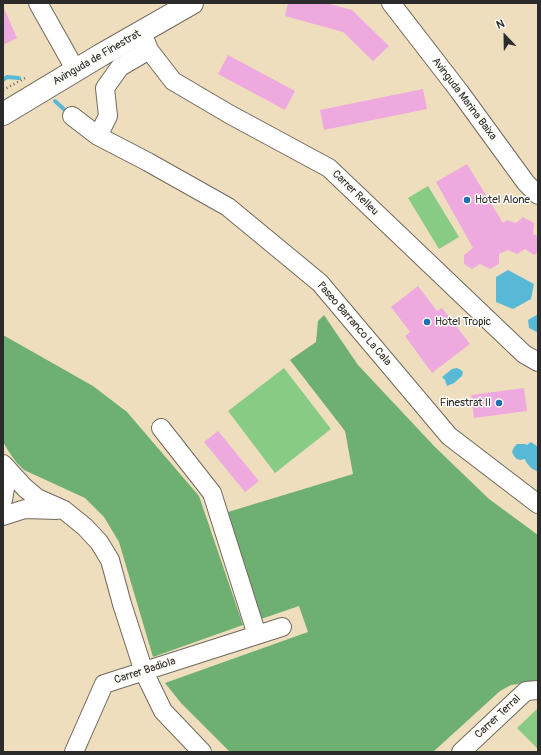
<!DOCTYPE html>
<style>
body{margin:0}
#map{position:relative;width:541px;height:755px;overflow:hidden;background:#efdebe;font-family:Pangolin,sans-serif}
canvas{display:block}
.frame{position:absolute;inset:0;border:4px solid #2b2b2b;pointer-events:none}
.north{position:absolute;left:485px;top:16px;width:40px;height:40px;-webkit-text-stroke:3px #fdfcf7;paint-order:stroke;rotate:338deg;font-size:11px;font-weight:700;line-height:16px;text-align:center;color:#2b2b2b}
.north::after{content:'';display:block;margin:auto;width:14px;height:18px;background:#2b2b2b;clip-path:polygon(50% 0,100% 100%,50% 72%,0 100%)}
</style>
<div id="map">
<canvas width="541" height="755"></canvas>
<div class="frame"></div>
<div class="north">N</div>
</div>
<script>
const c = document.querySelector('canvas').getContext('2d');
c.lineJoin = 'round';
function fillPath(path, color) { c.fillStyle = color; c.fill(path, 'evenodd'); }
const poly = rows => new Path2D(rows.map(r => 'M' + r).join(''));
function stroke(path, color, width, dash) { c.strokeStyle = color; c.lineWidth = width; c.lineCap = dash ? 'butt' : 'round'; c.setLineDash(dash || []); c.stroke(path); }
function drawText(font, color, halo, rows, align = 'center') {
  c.font = font + ' Pangolin,sans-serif'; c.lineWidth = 3; c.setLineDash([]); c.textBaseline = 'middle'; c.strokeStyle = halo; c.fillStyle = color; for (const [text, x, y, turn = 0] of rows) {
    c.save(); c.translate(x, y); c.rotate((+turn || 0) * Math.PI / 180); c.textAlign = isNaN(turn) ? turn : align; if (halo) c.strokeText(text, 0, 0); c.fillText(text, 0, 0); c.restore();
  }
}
const green = poly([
 [428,186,459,237,439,249,408,198],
 [284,368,331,429,275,473,228,411],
 [537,709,538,710,538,749,517,728]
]);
const forest = poly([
 [324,315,358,365,435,447,489,499,538,535,538,681,511,685,500,691,433,752,230,752,181,703,165,683,308,632,299,606,261,619,228,512,353,474,345,431,290,360,316,342,318,321],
 [3,335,93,386,127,412,199,496,243,625,153,657,119,542,104,517,85,498,24,470,16,462,9,452,3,442]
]);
const water = poly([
 [508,270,534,284,531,299,513,309,496,302,496,277],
 [538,314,538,331,537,332,529,328,528,320],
 [457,368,461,370,463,372,462,376,454,383,447,386,445,380,442,377,452,369],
 [531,442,538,447,538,472,531,468,526,462,525,459,520,460,517,459,514,456,512,452,514,447,517,444,525,444,527,445]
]);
const stream = poly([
 [3,80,7,77,19,78],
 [55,101,68,113]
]);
const building = poly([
 [288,3,326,3,352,10,389,46,373,61,343,32,285,16],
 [3,6,17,38,3,45],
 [228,55,295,91,285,110,218,74],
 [423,89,427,109,324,130,320,110],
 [467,164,503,223,507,220,516,223,523,217,534,223,533,234,538,236,538,252,534,255,525,249,517,254,508,250,499,254,499,264,490,269,480,264,472,269,464,264,464,255,473,248,436,182],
 [418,286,437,311,442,308,470,344,432,373,405,336,410,332,391,307],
 [524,388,527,411,474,418,471,395],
 [218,431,259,481,245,492,204,442]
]);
const path = poly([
 [3,90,27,77]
]);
const minor = poly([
 [38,3,70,60],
 [391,3,459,91,526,183,538,195],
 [142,32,149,50,173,81,229,114,329,168,524,354,538,362],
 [72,116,98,136,148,162,228,207,320,283,449,436,538,504],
 [98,136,108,116,105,88,120,67,149,50],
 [161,428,212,493,257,635],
 [3,464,25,488,37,498,64,510,85,527,99,542,110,560,122,604,144,672,163,711,202,752],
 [3,471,5,488,3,500],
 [3,516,25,509,57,510],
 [74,752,104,684,282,627],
 [461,752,526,691,538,690]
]);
const major = poly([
 [3,114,101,55,192,3]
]);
const markers = [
 [467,200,4,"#1f6fb2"],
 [427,322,4,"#1f6fb2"],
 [499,403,4,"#1f6fb2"]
];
const streetNames = [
 ["Avinguda de Finestrat",97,58,-30],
 ["Avinguda Marina Baixa",464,99,53],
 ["Carrer Relleu",355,193,44],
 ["Paseo Barranco La Cala",354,324,49],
 ["Carrer Badiola",145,671,-18],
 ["Carrer Terral",498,717,-43]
];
const poiNames = [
 ["Hotel Alone",475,200],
 ["Hotel Tropic",435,322],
 ["Finestrat II",491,403,"right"]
];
fillPath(green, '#88cb84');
fillPath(forest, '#6eaf72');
fillPath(water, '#57b9d6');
stroke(stream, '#57b9d6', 4);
fillPath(building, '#eea9df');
stroke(minor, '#706a5e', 20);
stroke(major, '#706a5e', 24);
stroke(path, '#706a5e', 2.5, [1, 3]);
stroke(minor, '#fff', 18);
stroke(major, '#fff', 22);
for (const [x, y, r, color] of markers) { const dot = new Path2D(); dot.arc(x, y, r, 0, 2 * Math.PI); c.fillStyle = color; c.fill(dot); stroke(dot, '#fdfcf7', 1.5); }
drawText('11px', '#2b2b2b', '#fdfcf7', streetNames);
drawText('11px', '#2b2b2b', '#fdfcf7', poiNames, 'left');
</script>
